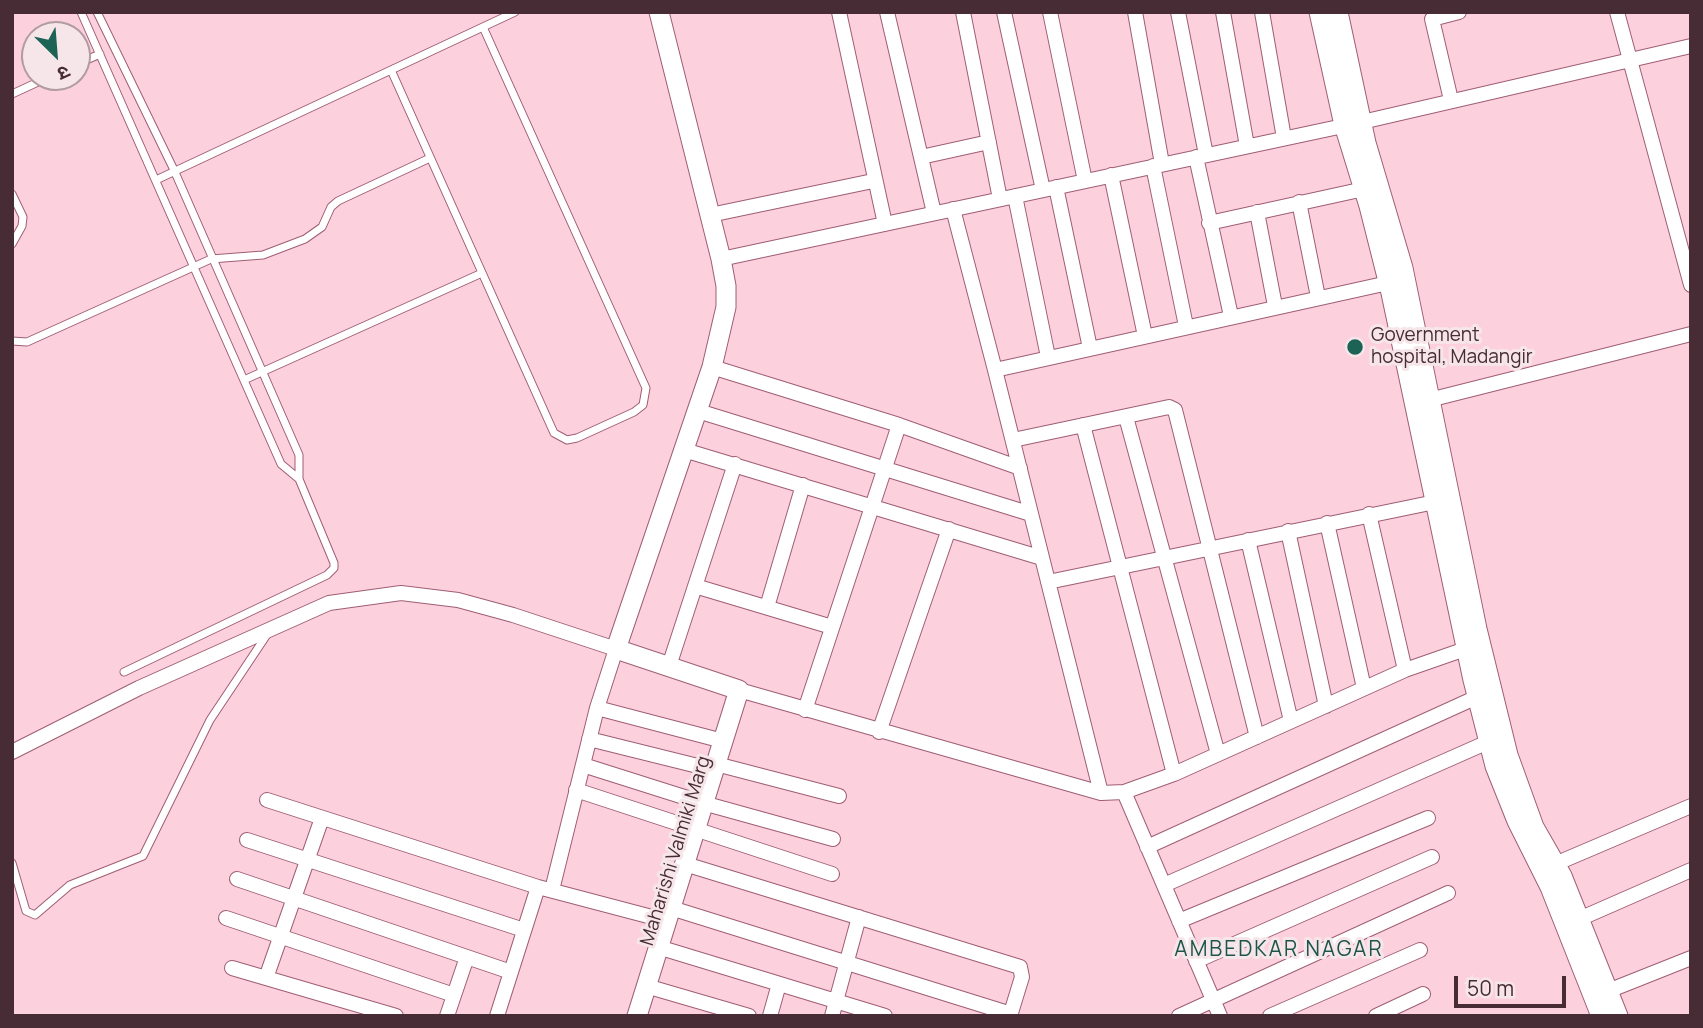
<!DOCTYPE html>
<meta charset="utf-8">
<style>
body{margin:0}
#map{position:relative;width:1703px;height:1028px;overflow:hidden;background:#fdd0dd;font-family:Manrope,"Noto Sans Devanagari",sans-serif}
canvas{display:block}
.frame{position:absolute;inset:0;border:14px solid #482c35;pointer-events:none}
.north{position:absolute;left:21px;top:21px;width:70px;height:70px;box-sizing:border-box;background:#f6e6ea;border:2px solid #b09ca2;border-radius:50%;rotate:155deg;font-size:19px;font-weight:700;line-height:28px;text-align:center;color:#482c35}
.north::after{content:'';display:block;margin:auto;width:24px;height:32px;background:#1c6356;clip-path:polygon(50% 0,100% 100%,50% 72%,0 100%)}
.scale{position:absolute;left:1454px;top:976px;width:112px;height:32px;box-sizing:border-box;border:4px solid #482c35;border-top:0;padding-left:9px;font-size:21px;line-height:24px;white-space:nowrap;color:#482c35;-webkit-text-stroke:5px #f6e6ea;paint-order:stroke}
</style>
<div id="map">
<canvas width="1703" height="1028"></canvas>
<div class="frame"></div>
<div class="north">उ</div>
<div class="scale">50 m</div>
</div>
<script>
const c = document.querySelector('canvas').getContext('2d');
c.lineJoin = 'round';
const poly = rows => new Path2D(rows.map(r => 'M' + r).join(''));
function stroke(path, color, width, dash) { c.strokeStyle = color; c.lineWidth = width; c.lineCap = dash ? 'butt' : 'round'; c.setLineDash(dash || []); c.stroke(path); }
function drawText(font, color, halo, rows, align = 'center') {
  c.font = font + ' Manrope,sans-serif'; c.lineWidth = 6; c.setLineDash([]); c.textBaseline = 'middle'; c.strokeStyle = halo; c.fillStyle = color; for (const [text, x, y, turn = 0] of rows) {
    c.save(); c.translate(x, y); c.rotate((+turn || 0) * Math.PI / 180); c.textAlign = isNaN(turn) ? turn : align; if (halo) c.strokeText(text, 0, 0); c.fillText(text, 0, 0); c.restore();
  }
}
const lane = poly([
 [81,12,281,464,299,479],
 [97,12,174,170,299,455,299,479,334,563,334,568,327,575,124,672],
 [77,64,100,54],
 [391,70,554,433,567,440,577,438,634,412,643,405,646,388,483,27],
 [12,94,49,77],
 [156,180,515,12],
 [12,194,23,217,22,226,12,244],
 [12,341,27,342,211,259,263,255,305,239,322,227,331,207,338,201,430,158],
 [244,380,482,273],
 [12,863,26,911,35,915,70,885,143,856,210,720,268,633]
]);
const street = poly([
 [839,12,885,224],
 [887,12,934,213],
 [963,12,1000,199],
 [1004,12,1043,190],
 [1050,12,1085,181],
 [1135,12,1162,164],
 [1178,12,1206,155],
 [1223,12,1247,146],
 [1262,12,1284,138],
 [1617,12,1691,285],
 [1451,100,1432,19,1459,12],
 [921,157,989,142],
 [1196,157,1231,316],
 [1153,166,1186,326],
 [1111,175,1145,336],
 [1056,187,1090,348],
 [1015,196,1048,357],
 [1299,202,1318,297],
 [953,209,995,370,1388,283],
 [1257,212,1275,306],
 [710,215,873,181],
 [1209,223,1364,189],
 [721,259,1362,122,1691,46],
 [712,367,899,425,1020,468],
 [995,370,1101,793],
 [1421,402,1691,334],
 [698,411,1031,514],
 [1126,417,1218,754],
 [1083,425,1174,774],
 [1013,440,1169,407,1175,410,1257,737],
 [684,450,1042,558],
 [1369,514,1405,670],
 [1327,523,1364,688],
 [1288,531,1326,706],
 [1248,540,1291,721],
 [1048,582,1435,502],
 [695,586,832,627],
 [767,607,803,485],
 [669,666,735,464],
 [739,690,1101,793,1124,792,1174,774,1405,670,1474,646],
 [597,708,723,741],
 [805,710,899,425],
 [879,732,949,529],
 [589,739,714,770],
 [12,752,139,688,329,603,401,593,458,600,513,615,616,649,597,708,552,890],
 [716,764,839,796],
 [583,765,703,803,833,839],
 [576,790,832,874],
 [1124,792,1220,1016],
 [267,800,538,887,667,921],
 [247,840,524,930],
 [1147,847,1477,697],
 [685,864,1020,967,1022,977,1010,1016],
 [1555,864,1691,806],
 [237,879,511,972],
 [1164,885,1488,742],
 [671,908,1011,1014],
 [226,918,454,995],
 [1179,921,1428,818],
 [1570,923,1691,870],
 [658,947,885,1016],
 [1196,961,1432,857],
 [232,968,396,1016],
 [266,978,322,818],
 [646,986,749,1016],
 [1608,991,1691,958],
 [447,1016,467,957],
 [497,1016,538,887],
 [770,1016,779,984],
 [832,1016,859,917],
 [1179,1016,1448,893],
 [1270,1016,1420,950],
 [1376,1016,1423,994]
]);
const secondary = poly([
 [1319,12,1344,125,1369,206,1391,293,1473,680,1495,766,1517,821,1550,887,1601,1016],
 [1338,12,1366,143,1403,268,1477,629,1508,755,1534,827,1562,876,1618,1016],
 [637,1016,739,690,616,649,712,367,726,307,726,286,721,259,659,12]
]);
const markers = [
 [1355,347,9,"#1c6356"]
];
const poiNames = [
 ["Government",1371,336],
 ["hospital, Madangir",1371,358]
];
const streetNames = [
 ["Maharishi Valmiki Marg",676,851,-73]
];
const neighbourhoodNames = [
 ["AMBEDKAR NAGAR",1279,950]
];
stroke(lane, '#9f5e75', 9);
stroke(street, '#9f5e75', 16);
stroke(secondary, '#9f5e75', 21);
stroke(lane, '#fff', 7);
stroke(street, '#fff', 14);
stroke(secondary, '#fff', 19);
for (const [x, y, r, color] of markers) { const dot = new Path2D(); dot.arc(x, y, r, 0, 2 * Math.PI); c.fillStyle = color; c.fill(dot); stroke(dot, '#f6e6ea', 2.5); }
drawText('19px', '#482c35', '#f6e6ea', poiNames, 'left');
drawText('19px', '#482c35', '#f6e6ea', streetNames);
c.letterSpacing = '2px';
drawText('21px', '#1e554a', '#f6e6ea', neighbourhoodNames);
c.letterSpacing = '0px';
</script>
